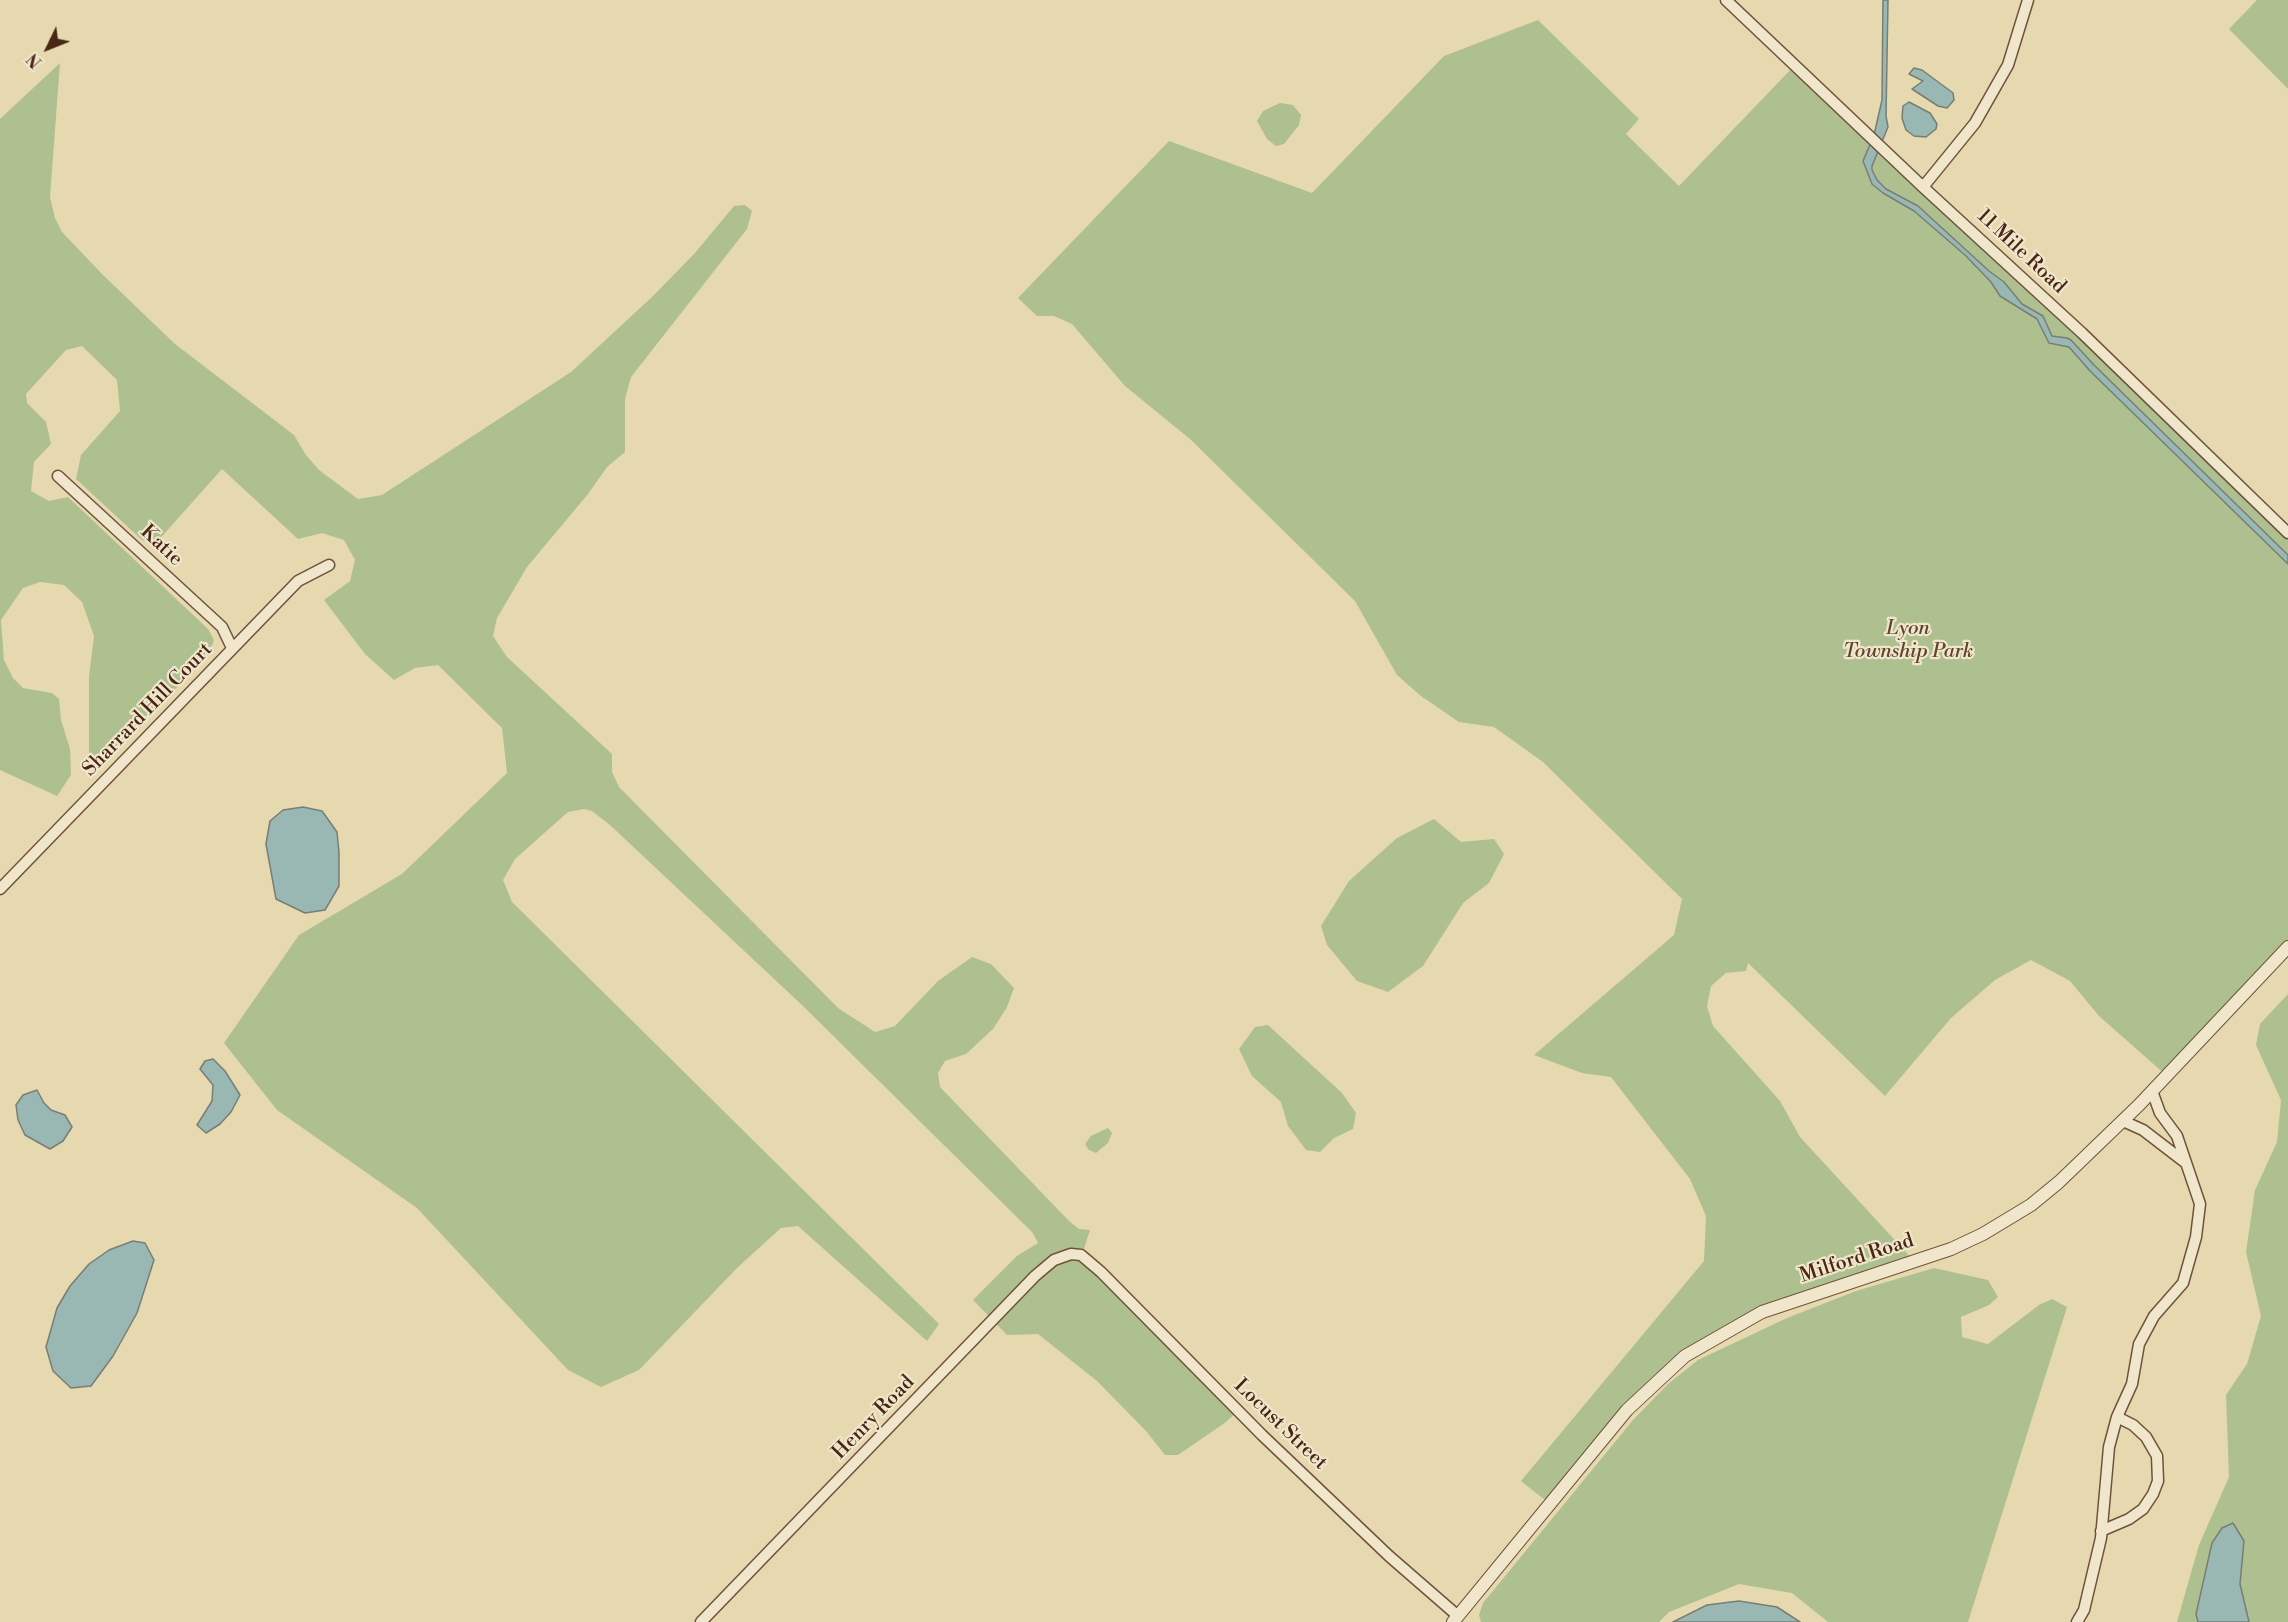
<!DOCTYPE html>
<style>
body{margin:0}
#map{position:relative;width:2288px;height:1622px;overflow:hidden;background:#e6d8af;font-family:"Libre Bodoni",serif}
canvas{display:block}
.north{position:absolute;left:18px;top:18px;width:60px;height:60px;-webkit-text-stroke:4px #efe6cb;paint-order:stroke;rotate:227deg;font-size:16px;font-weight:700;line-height:24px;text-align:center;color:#492615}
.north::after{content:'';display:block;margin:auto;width:21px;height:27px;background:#492615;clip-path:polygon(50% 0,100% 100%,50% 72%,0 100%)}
</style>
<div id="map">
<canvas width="2288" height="1622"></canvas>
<div class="north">N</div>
</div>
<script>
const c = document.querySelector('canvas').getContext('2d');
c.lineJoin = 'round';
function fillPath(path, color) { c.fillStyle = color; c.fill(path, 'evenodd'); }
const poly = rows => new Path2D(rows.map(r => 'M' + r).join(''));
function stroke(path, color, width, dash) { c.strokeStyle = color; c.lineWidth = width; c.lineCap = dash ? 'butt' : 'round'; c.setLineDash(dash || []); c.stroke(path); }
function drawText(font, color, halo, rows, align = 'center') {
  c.font = font + ' "Libre Bodoni",serif'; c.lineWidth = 4.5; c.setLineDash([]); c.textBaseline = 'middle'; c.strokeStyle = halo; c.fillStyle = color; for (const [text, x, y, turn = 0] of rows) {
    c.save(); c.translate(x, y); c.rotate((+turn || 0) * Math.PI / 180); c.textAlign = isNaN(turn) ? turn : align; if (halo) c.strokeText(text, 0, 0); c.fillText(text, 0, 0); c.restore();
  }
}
const green = poly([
 [2257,0,2288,0,2288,89,2229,29],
 [1538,20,1639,119,1626,134,1679,186,1794,66,2288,533,2288,947,2167,1076,2099,1016,2070,981,2031,960,1995,980,1951,1018,1885,1096,1748,963,1746,971,1726,973,1711,986,1707,1006,1713,1026,1780,1101,1800,1137,1915,1262,1762,1312,1685,1356,1627,1410,1550,1504,1521,1481,1704,1261,1706,1216,1690,1179,1611,1077,1582,1073,1534,1055,1674,935,1682,899,1543,762,1494,727,1459,722,1421,696,1397,675,1355,601,1190,439,1125,386,1072,324,1054,316,1037,316,1018,298,1169,141,1312,193,1444,56],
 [60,63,50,197,55,218,62,232,103,275,175,344,294,435,306,455,319,470,358,499,382,495,571,372,652,297,695,253,734,206,745,205,752,211,747,229,631,377,625,399,625,452,607,467,588,494,527,567,497,618,493,636,507,657,612,754,612,772,619,787,838,1008,875,1032,895,1026,938,981,972,957,991,964,1014,988,1007,1007,993,1029,966,1054,945,1061,938,1073,940,1087,1069,1221,1079,1229,1090,1230,1082,1255,1238,1411,1226,1422,1178,1455,1165,1455,1146,1431,1097,1381,1038,1334,1007,1335,973,1300,1017,1256,1038,1243,1033,1233,804,1007,610,825,592,811,584,809,568,812,515,859,503,880,512,902,939,1324,927,1341,798,1226,781,1228,738,1267,639,1370,601,1387,568,1370,417,1208,277,1110,224,1043,299,935,402,874,507,773,502,728,438,665,415,668,394,680,365,654,324,600,350,581,355,560,344,540,322,533,298,539,222,469,156,543,142,540,76,479,81,455,120,411,117,380,82,346,66,350,26,394,27,403,46,422,51,444,34,462,31,491,49,501,68,497,208,629,214,640,209,654,104,763,95,761,89,753,89,677,94,636,82,602,64,585,40,582,23,588,1,620,4,660,13,678,23,688,52,693,59,699,61,720,70,749,71,775,57,796,0,770,0,119],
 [1280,103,1293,105,1301,115,1299,125,1284,144,1276,146,1267,139,1257,121,1263,111],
 [1434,819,1461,842,1494,839,1504,854,1489,883,1463,903,1423,966,1388,992,1357,981,1327,945,1321,926,1349,881,1397,838],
 [2288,994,2288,1622,2249,1622,2240,1584,2244,1541,2205,1580,2196,1614,2198,1622,2177,1622,2199,1545,2229,1477,2226,1395,2247,1364,2261,1316,2246,1252,2255,1190,2277,1142,2281,1100,2256,1045,2260,1024],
 [1268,1025,1342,1093,1356,1113,1353,1129,1334,1138,1320,1152,1306,1150,1288,1126,1281,1102,1252,1076,1239,1049,1255,1027],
 [1108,1128,1112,1133,1108,1143,1096,1153,1089,1150,1085,1144,1091,1136],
 [1934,1268,1988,1280,1998,1297,1989,1305,1961,1317,1962,1337,1988,1344,2039,1305,2052,1299,2067,1307,1968,1622,1828,1622,1792,1593,1739,1584,1669,1612,1659,1622,1481,1622,1479,1615,1483,1603,1633,1420,1668,1384,1698,1360,1787,1318,1856,1291]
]);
const water = poly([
 [1883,0,1888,0,1886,116,1888,127,1872,166,1872,170,1877,180,1886,189,1918,206,1989,271,2004,282,2022,304,2043,316,2052,336,2067,338,2071,340,2094,365,2288,555,2288,564,2090,371,2069,347,2049,343,2037,319,2000,296,1991,282,1965,255,1914,211,1883,193,1872,184,1863,161,1874,135,1882,100,1883,0],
 [1914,68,1922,70,1953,93,1954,100,1947,108,1938,106,1912,89,1923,81,1909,74,1914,68],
 [1909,102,1930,113,1937,124,1936,129,1926,137,1914,136,1906,130,1902,118,1903,106,1909,102],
 [303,807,322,811,337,832,339,852,339,886,325,910,305,913,276,899,266,844,270,821,283,810,303,807],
 [213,1059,225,1071,240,1095,231,1112,220,1124,206,1133,197,1125,212,1101,213,1085,200,1069,205,1061,213,1059],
 [37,1090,44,1103,51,1110,65,1115,72,1127,63,1141,50,1149,25,1135,18,1120,16,1105,23,1095,37,1090],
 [133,1241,145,1243,154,1260,137,1313,113,1356,91,1386,71,1388,53,1371,46,1347,57,1308,70,1286,89,1264,109,1250,133,1241],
 [2233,1523,2244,1541,2240,1584,2249,1622,2198,1622,2196,1614,2212,1543,2222,1528,2233,1523],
 [1739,1601,1777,1607,1800,1622,1673,1622,1707,1605,1739,1601]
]);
const minor = poly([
 [1726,0,1923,187,2082,333,2288,533],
 [1923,187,1975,123,2008,65,2028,0],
 [58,476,222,627,232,648],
 [0,889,298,581,329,565],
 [2123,1121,2143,1130,2186,1163],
 [2101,1531,2129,1519,2143,1509,2153,1494,2158,1481,2157,1456,2146,1437,2133,1425,2117,1417],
 [701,1622,1035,1276,1054,1260,1071,1254,1081,1255,1101,1272,1262,1435,1389,1556,1458,1616],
 [2077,1622,2084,1610,2101,1538,2109,1447,2117,1417,2132,1384,2139,1344,2154,1316,2183,1283,2196,1237,2200,1204,2177,1136,2160,1113,2152,1091]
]);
const tertiary = poly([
 [1453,1622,1627,1410,1685,1356,1762,1312,1951,1249,1983,1234,2031,1205,2059,1182,2139,1105,2288,947]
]);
const streetNames = [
 ["11 Mile Road",2021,252,43],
 ["Katie",161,546,43],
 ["Sharrard Hill Court",148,710,-46],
 ["Milford Road",1857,1259,-18],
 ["Henry Road",874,1418,-46],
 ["Locust Street",1280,1425,44]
];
const parkNames = [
 ["Lyon",1908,629],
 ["Township Park",1908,652]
];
fillPath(green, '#aec090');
fillPath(water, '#99b8b4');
stroke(water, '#797e74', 1.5);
stroke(minor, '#70523c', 13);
stroke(tertiary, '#70523c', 14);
stroke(minor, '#efe6cb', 10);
stroke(tertiary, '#efe6cb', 12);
drawText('20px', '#492615', '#efe6cb', streetNames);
drawText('italic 20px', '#5d452e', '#efe6cb', parkNames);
</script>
